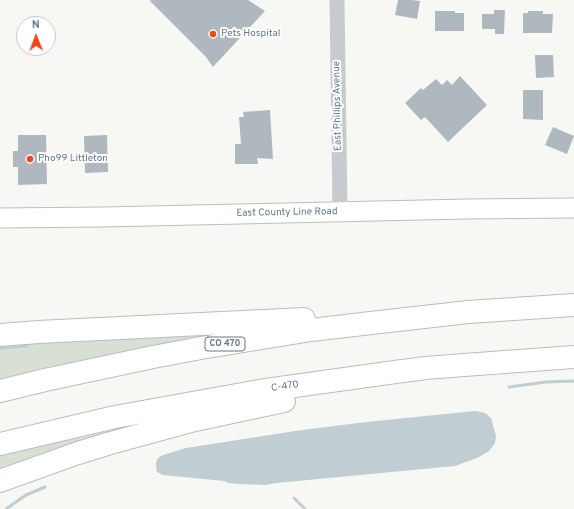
<!DOCTYPE html>
<style>
body{margin:0}
#map{position:relative;width:574px;height:509px;overflow:hidden;background:#f7f7f4;font-family:Overpass,sans-serif}
canvas{display:block}
.north{position:absolute;left:16px;top:16px;width:40px;height:40px;box-sizing:border-box;background:#fff;border:1px solid #c1c9cf;border-radius:50%;rotate:359deg;font-size:11px;font-weight:700;line-height:16px;text-align:center;color:#637888}
.north::after{content:'';display:block;margin:auto;width:14px;height:18px;background:#f24819;clip-path:polygon(50% 0,100% 100%,50% 72%,0 100%)}
</style>
<div id="map">
<canvas width="574" height="509"></canvas>
<div class="north">N</div>
</div>
<script>
const c = document.querySelector('canvas').getContext('2d');
c.lineJoin = 'round';
function fillPath(path, color) { c.fillStyle = color; c.fill(path, 'evenodd'); }
const poly = rows => new Path2D(rows.map(r => 'M' + r).join(''));
function stroke(path, color, width, dash) { c.strokeStyle = color; c.lineWidth = width; c.lineCap = dash ? 'butt' : 'round'; c.setLineDash(dash || []); c.stroke(path); }
function drawText(font, color, halo, rows, align = 'center') {
  c.font = font + ' Overpass,sans-serif'; c.lineWidth = 4; c.setLineDash([]); c.textBaseline = 'middle'; c.strokeStyle = halo; c.fillStyle = color; for (const [text, x, y, turn = 0] of rows) {
    c.save(); c.translate(x, y); c.rotate((+turn || 0) * Math.PI / 180); c.textAlign = isNaN(turn) ? turn : align; if (halo) c.strokeText(text, 0, 0); c.fillText(text, 0, 0); c.restore();
  }
}
const green = poly([
 [224,333,137,349,0,379,0,344],
 [157,421,0,473,0,456,26,449]
]);
const water = poly([
 [475,411,485,413,491,418,496,436,495,443,489,451,477,458,455,466,276,483,265,485,239,484,229,483,224,481,163,475,157,472,156,467,156,463,158,458,163,455,186,448,295,431,366,422]
]);
const stream = poly([
 [0,348,27,346],
 [509,387,546,382,574,381],
 [294,498,305,509],
 [6,509,26,495,45,487]
]);
const building = poly([
 [151,0,248,0,265,11,213,67,206,57,150,1],
 [398,0,412,0,420,1,417,19,395,15],
 [494,10,505,10,504,34,495,34,495,29,482,29,482,14,494,14],
 [435,11,455,11,455,13,464,13,464,31,435,31],
 [528,11,543,11,543,14,553,14,552,33,523,33,523,13,528,13],
 [535,55,553,55,554,77,536,78],
 [460,76,487,105,448,142,425,117,421,120,405,103,421,88,423,90,436,79,442,85,447,80,452,85],
 [523,90,543,90,543,120,523,119],
 [270,110,273,159,257,158,258,164,235,164,235,144,241,144,239,117,244,117,243,112],
 [553,127,574,136,567,154,545,145],
 [18,135,46,135,47,184,18,185,18,167,13,167,13,151,18,151],
 [107,135,108,172,85,173,84,136]
]);
const minor = poly([
 [337,0,340,212]
]);
const major = poly([
 [0,218,103,217,468,209,574,208]
]);
const highway = poly([
 [0,335,38,332,304,319],
 [0,391,45,380,153,357,201,348,311,330,371,323,468,312,574,305],
 [0,444,115,417,259,391,395,372,426,368,464,365,574,357],
 [0,481,75,454,107,444,195,420,284,401]
]);
const markers = [
 [213,34,4,"#f24819"],
 [30,159,4,"#f24819"]
];
const shields = [
 [225,344,40]
];
const shieldNames = [
 ["CO 470",225,344]
];
const poiNames = [
 ["Pets Hospital",221,34],
 ["Pho99 Littleton",38,159]
];
const streetNames = [
 ["East Phillips Avenue",338,106,-91],
 ["East County Line Road",287,213,-1],
 ["C-470",285,387,-8]
];
fillPath(green, '#d8e0d4');
fillPath(water, '#c0cdd2');
stroke(stream, '#c0cdd2', 3);
fillPath(building, '#afb8be');
stroke(major, '#babec2', 21);
stroke(highway, '#b9bdc0', 24);
stroke(minor, '#c7cbce', 15);
stroke(major, '#fff', 19);
stroke(highway, '#fff', 22);
for (const [x, y, r, color] of markers) { const dot = new Path2D(); dot.arc(x, y, r, 0, 2 * Math.PI); c.fillStyle = color; c.fill(dot); stroke(dot, '#fff', 1.5); }
for (const [x, y, w] of shields) { const box = new Path2D(); box.roundRect(x - w / 2, y - 7, w, 14, 3); c.fillStyle = '#fff'; c.fill(box); stroke(box, '#637888', 1); }
drawText('bold 9px', '#637888', null, shieldNames);
drawText('10px', '#637888', '#fff', poiNames, 'left');
drawText('10px', '#637888', '#fff', streetNames);
</script>
